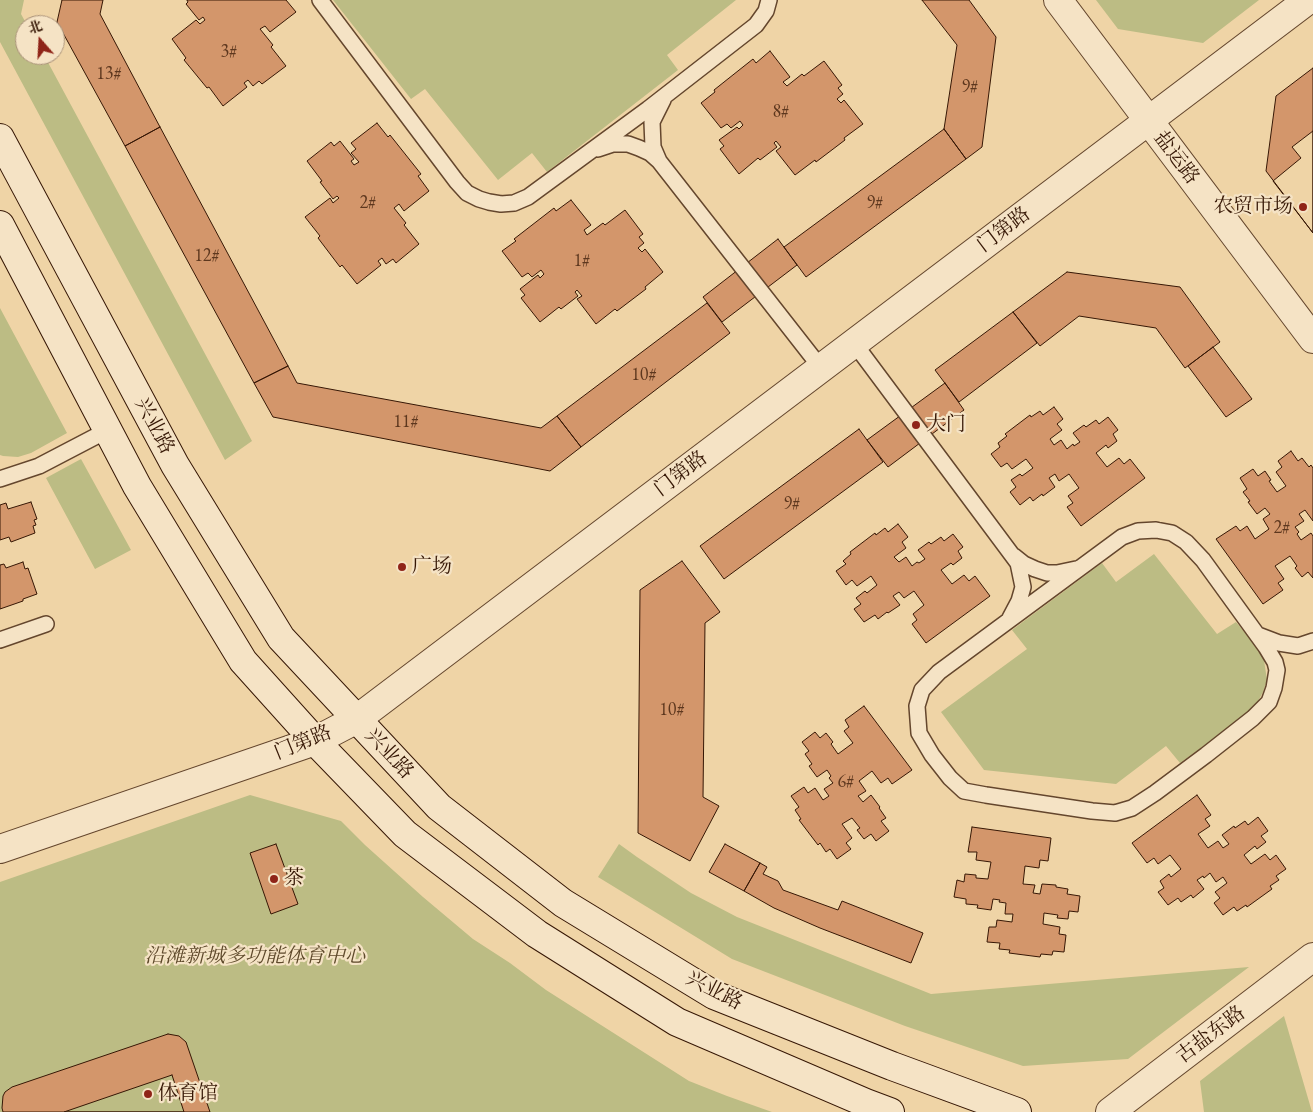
<!DOCTYPE html>
<meta charset="utf-8">
<style>
body{margin:0}
#map{position:relative;width:1313px;height:1112px;overflow:hidden;background:#efd4a6;font-family:"EB Garamond","Noto Serif SC",serif}
canvas{display:block}
.north{position:absolute;left:15px;top:15px;width:50px;height:50px;box-sizing:border-box;background:#f5e3c5;border:1px solid #a99178;border-radius:50%;rotate:341deg;font-size:14px;font-weight:700;line-height:20px;text-align:center;color:#361705}
.north::after{content:'';display:block;margin:auto;width:18px;height:22px;background:#8f2418;clip-path:polygon(50% 0,100% 100%,50% 72%,0 100%)}
</style>
<div id="map">
<canvas width="1313" height="1112"></canvas>
<div class="north">北</div>
</div>
<script>
const c = document.querySelector('canvas').getContext('2d');
c.lineJoin = 'round';
function fillPath(path, color) { c.fillStyle = color; c.fill(path, 'evenodd'); }
const poly = rows => new Path2D(rows.map(r => 'M' + r).join(''));
function stroke(path, color, width, dash) { c.strokeStyle = color; c.lineWidth = width; c.lineCap = dash ? 'butt' : 'round'; c.setLineDash(dash || []); c.stroke(path); }
function drawText(font, color, halo, rows, align = 'center') {
  c.font = font + ' "EB Garamond","Noto Serif SC",serif'; c.lineWidth = 4.5; c.setLineDash([]); c.textBaseline = 'middle'; c.strokeStyle = halo; c.fillStyle = color; for (const [text, x, y, turn = 0] of rows) {
    c.save(); c.translate(x, y); c.rotate((+turn || 0) * Math.PI / 180); c.textAlign = isNaN(turn) ? turn : align; if (halo) c.strokeText(text, 0, 0); c.fillText(text, 0, 0); c.restore();
  }
}
const green = poly([
 [0,0,24,0,21,14,27,25,25,25,25,55,44,55,252,441,225,460,0,42],
 [333,0,736,0,667,55,678,70,547,172,532,153,498,180,425,89,411,99],
 [1096,0,1259,0,1203,43,1118,29],
 [0,308,67,433,31,453,18,457,3,456,0,455],
 [81,459,131,550,95,569,46,478],
 [1154,554,1217,634,1236,622,1258,648,1264,660,1267,680,1263,692,1255,707,1234,724,1180,763,1166,746,1116,784,984,770,941,712,1027,649,1012,630,1102,563,1116,582],
 [250,795,341,821,365,845,423,897,473,939,510,963,546,990,689,1081,727,1096,772,1112,0,1112,0,882],
 [619,844,637,857,691,893,737,917,931,994,1249,967,1128,1059,1023,1066,905,1026,732,959,598,877],
 [1284,1016,1312,1112,1204,1112,1200,1081]
]);
const building = poly([
 [62,0,103,0,100,14,160,127,125,146,57,22,62,0],
 [187,0,286,0,296,12,270,32,265,26,260,29,273,45,271,47,286,66,262,84,259,81,253,86,248,80,244,83,247,87,223,106,209,87,207,88,184,60,186,58,172,39,196,20,200,24,205,20,203,17,199,20,186,4,188,2,187,0],
 [922,0,969,0,996,37,982,147,966,159,944,129,957,45,922,0],
 [770,51,790,77,783,82,787,86,802,74,804,76,824,61,842,85,838,88,843,94,837,99,841,103,844,100,863,124,844,138,845,140,816,162,815,160,795,175,776,151,781,147,776,141,774,143,777,147,760,160,758,158,739,174,720,149,724,146,719,140,737,127,739,129,743,125,740,121,731,128,727,124,721,128,701,103,715,92,714,90,753,59,756,63,770,51],
 [1313,68,1313,233,1266,171,1276,96,1313,68],
 [377,123,388,137,390,135,421,174,418,176,429,191,404,211,399,204,394,208,406,223,404,225,419,244,396,263,393,259,386,264,382,258,378,261,381,265,357,284,342,265,340,267,318,238,320,236,305,217,330,198,333,203,339,198,337,196,333,199,320,182,322,181,307,161,331,142,334,146,340,141,354,159,351,161,354,165,359,162,351,153,356,149,351,143,377,123],
 [160,127,288,366,254,383,125,146,160,127],
 [944,129,966,159,806,277,784,247,944,129],
 [1313,131,1313,233,1273,181,1301,158,1292,147,1313,131],
 [571,200,591,225,584,230,587,235,603,223,605,225,625,210,643,234,639,237,644,243,638,248,642,252,645,249,663,272,645,287,646,289,617,311,615,309,596,324,577,299,582,296,577,290,575,292,578,296,561,309,559,307,540,322,521,298,525,295,520,289,538,275,540,278,544,274,541,270,532,277,528,273,522,277,502,251,516,241,514,239,554,208,556,211,571,200],
 [778,239,797,265,722,322,703,297,778,239],
 [1067,272,1180,287,1220,342,1185,368,1156,328,1079,316,1040,346,1013,312,1067,272],
 [707,303,730,333,581,447,557,416,707,303],
 [1013,312,1037,343,959,402,935,370,1013,312],
 [1213,347,1252,399,1226,417,1188,366,1213,347],
 [288,366,297,383,541,428,557,416,581,447,550,471,273,417,254,383,288,366],
 [945,383,964,410,888,467,867,440,945,383],
 [1054,407,1063,419,1057,424,1062,430,1050,439,1054,445,1061,440,1067,449,1073,444,1074,446,1080,442,1073,433,1084,425,1086,427,1096,420,1099,424,1108,417,1118,430,1113,434,1117,441,1108,448,1106,445,1096,453,1107,467,1119,458,1124,464,1130,459,1145,478,1081,526,1067,507,1073,503,1068,496,1079,488,1069,474,1059,481,1055,474,1049,478,1055,487,1043,496,1042,494,1033,501,1030,497,1020,505,1010,492,1016,487,1011,480,1020,474,1022,476,1033,468,1026,459,1012,469,1007,463,1001,467,991,454,1000,447,998,443,1007,436,1005,434,1030,415,1031,417,1040,411,1043,415,1054,407],
 [859,429,883,462,724,579,700,546,859,429],
 [1291,451,1298,461,1302,458,1309,467,1311,465,1313,468,1313,521,1305,510,1299,514,1304,521,1295,527,1299,532,1297,534,1301,540,1311,533,1313,536,1313,578,1308,572,1302,577,1295,568,1297,566,1290,556,1275,566,1284,579,1278,583,1283,590,1263,604,1216,539,1236,526,1240,531,1247,526,1255,539,1269,529,1263,519,1270,514,1265,508,1257,514,1248,502,1250,501,1243,492,1247,489,1240,478,1253,469,1258,476,1265,471,1271,480,1269,481,1277,492,1286,486,1276,472,1282,467,1278,461,1291,451],
 [31,502,37,519,34,520,36,525,33,526,35,533,11,542,9,537,0,540,0,505,6,503,8,509,31,502],
 [898,524,908,537,902,542,906,548,894,557,899,562,906,557,912,566,917,562,919,563,925,559,918,550,929,542,931,544,941,537,944,541,953,534,963,547,958,551,962,558,953,565,951,563,941,570,952,584,964,575,969,581,975,576,990,596,926,643,912,624,917,620,913,614,924,605,914,591,904,598,899,592,893,596,900,605,888,613,887,612,878,619,875,615,864,622,854,609,861,604,856,598,865,591,867,593,877,585,871,576,857,586,852,580,846,585,836,571,846,564,843,561,851,554,850,552,875,533,876,535,885,528,888,532,898,524],
 [682,561,720,612,705,623,703,797,719,806,690,861,638,833,640,590,682,561],
 [23,562,25,569,28,568,37,594,23,599,23,601,0,609,0,565,4,564,6,568,23,562],
 [864,706,912,770,892,784,888,778,881,783,872,771,859,781,866,791,858,796,863,802,871,795,880,807,879,808,886,818,881,821,889,831,876,841,871,834,864,839,857,830,860,828,852,818,842,824,852,838,846,843,851,849,837,859,830,849,826,852,820,843,818,845,799,820,801,819,795,810,799,807,791,796,804,787,808,793,815,788,823,800,829,796,824,789,833,783,829,778,831,776,827,770,817,777,809,766,812,764,805,754,809,751,802,742,815,732,820,738,826,733,833,742,831,744,838,754,853,743,844,731,849,727,845,720,864,706],
 [1197,795,1211,815,1205,819,1210,826,1198,834,1208,848,1218,841,1223,848,1229,844,1222,835,1234,826,1235,828,1245,821,1248,825,1258,817,1268,831,1261,836,1266,842,1257,849,1255,846,1244,855,1251,864,1265,854,1270,860,1276,855,1286,869,1276,876,1279,880,1270,886,1272,889,1247,907,1246,905,1237,911,1234,907,1223,915,1214,903,1220,898,1215,892,1227,883,1223,877,1216,882,1210,873,1204,878,1203,876,1197,880,1204,889,1193,898,1191,895,1181,902,1178,898,1168,905,1158,892,1164,888,1160,881,1169,874,1171,877,1181,869,1170,855,1158,864,1154,858,1147,863,1132,843,1197,795],
 [972,827,1051,838,1048,861,1040,860,1039,868,1025,866,1023,884,1035,885,1033,893,1040,894,1042,884,1056,885,1056,887,1068,889,1067,894,1080,896,1078,912,1069,911,1068,919,1057,918,1058,915,1044,913,1043,924,1060,927,1059,934,1066,935,1064,952,1053,951,1052,955,1041,954,1040,957,1009,953,1010,950,999,949,1000,943,987,942,989,927,996,927,997,920,1012,922,1013,914,1005,914,1006,903,999,902,1000,900,993,899,991,910,977,908,978,905,966,904,966,899,954,897,957,880,964,882,965,874,976,875,976,878,988,879,991,862,976,860,977,852,968,852,972,827],
 [276,844,298,904,271,914,250,853,276,844],
 [725,844,760,863,744,891,709,872,725,844],
 [760,863,767,867,763,874,778,881,783,890,838,910,842,901,923,933,911,963,820,928,774,908,744,891,760,863],
 [168,1034,179,1036,186,1042,210,1112,3,1112,2,1108,3,1096,5,1092,12,1087,168,1034],
 [172,1075,184,1112,64,1112,172,1075]
]);
const lane = poly([
 [320,0,457,182,467,193,479,199,489,202,501,204,514,203,528,197,648,109,756,25,766,11,769,0],
 [598,149,613,144,628,144,639,148,650,153,659,161,821,368],
 [659,161,653,147,652,122,663,100],
 [854,343,1018,563,1023,587,1019,601,1010,618],
 [0,479,39,466,108,430],
 [1156,530,1172,533,1186,542,1203,560,1266,647,1275,662,1277,670,1274,688,1269,702,1253,718,1206,755,1155,793,1132,808,1115,813,1092,811,986,795,964,791,950,778,932,755,919,733,917,706,922,690,939,672,1122,537,1138,531,1156,530],
 [1014,556,1024,564,1035,569,1047,573,1057,573,1076,569],
 [1258,635,1279,643,1298,646,1313,641],
 [0,640,46,624]
]);
const street = poly([
 [1058,0,1313,339],
 [0,849,315,741,357,719,1308,0],
 [1110,1112,1313,957]
]);
const secondary = poly([
 [0,138,175,465,281,638,439,807,563,903,714,995,892,1066,1017,1112],
 [0,225,137,486,243,661,315,741,405,834,537,934,677,1022,866,1103,890,1112]
]);
const markers = [
 [1303,207,5,"#8f2418"],
 [916,425,5,"#8f2418"],
 [402,567,5,"#8f2418"],
 [274,879,5,"#8f2418"],
 [148,1094,5,"#8f2418"]
];
const numberNames = [
 ["3#",229,52],
 ["13#",109,74],
 ["9#",970,87],
 ["8#",781,112],
 ["2#",368,203],
 ["9#",875,203],
 ["12#",207,256],
 ["1#",582,261],
 ["10#",644,375],
 ["11#",406,422],
 ["9#",792,504],
 ["2#",1282,528],
 ["10#",672,710],
 ["6#",846,782]
];
const streetNames = [
 ["盐运路",1176,158,53],
 ["门第路",1004,230,-37],
 ["兴业路",154,426,62],
 ["门第路",681,474,-37],
 ["门第路",303,743,-22],
 ["兴业路",389,754,47],
 ["兴业路",714,991,27],
 ["古盐东路",1211,1035,-37]
];
const poiNames = [
 ["农贸市场",1293,207,"right"],
 ["大门",926,425],
 ["广场",412,567],
 ["茶",284,879],
 ["体育馆",158,1094]
];
const parkNames = [
 ["沿滩新城多功能体育中心",255,957]
];
fillPath(green, '#bcbc84');
fillPath(building, '#d3966b');
stroke(building, '#361705', 1);
stroke(lane, '#64462d', 18);
stroke(street, '#64462d', 30);
stroke(secondary, '#361705', 30);
stroke(lane, '#f5e3c5', 15);
stroke(street, '#f5e3c5', 28);
stroke(secondary, '#f5e3c5', 28);
for (const [x, y, r, color] of markers) { const dot = new Path2D(); dot.arc(x, y, r, 0, 2 * Math.PI); c.fillStyle = color; c.fill(dot); stroke(dot, '#f5e3c5', 2); }
drawText('18px', '#5d371e', null, numberNames);
drawText('20px', '#361705', '#f5e3c5', streetNames);
drawText('20px', '#361705', '#f5e3c5', poiNames, 'left');
drawText('italic 20px', '#5e492b', '#f5e3c5', parkNames);
</script>
